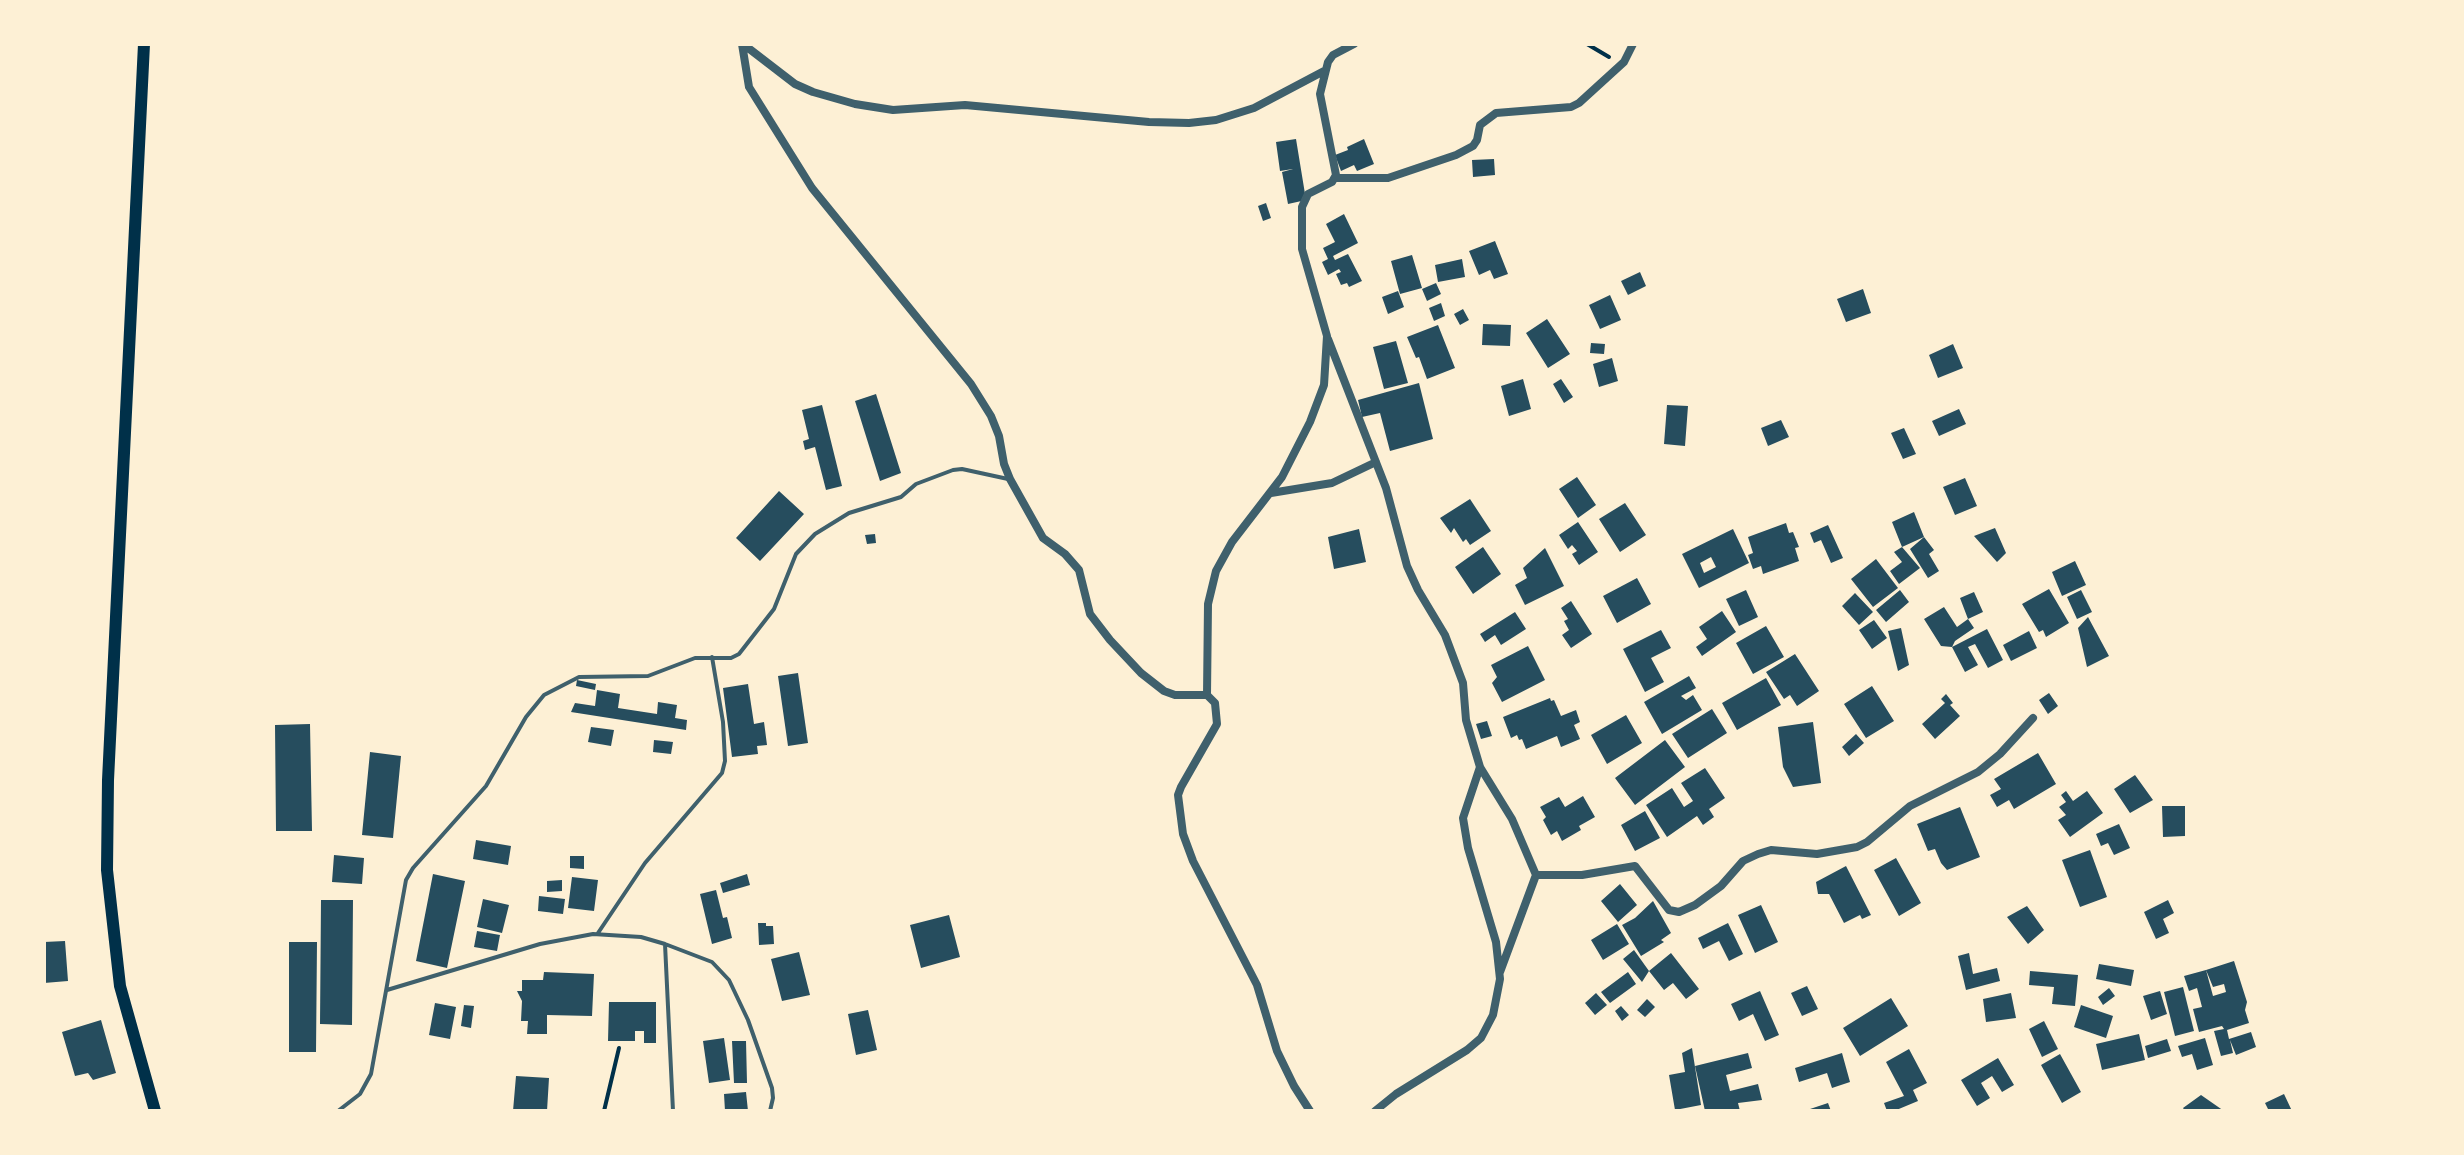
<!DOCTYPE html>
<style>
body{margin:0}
#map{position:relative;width:2464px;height:1155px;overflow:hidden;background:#fdf0d5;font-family:"Alegreya Sans",sans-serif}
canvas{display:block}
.frame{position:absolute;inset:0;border:46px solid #fdf0d5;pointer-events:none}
</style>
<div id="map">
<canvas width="2464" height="1155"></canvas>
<div class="frame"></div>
</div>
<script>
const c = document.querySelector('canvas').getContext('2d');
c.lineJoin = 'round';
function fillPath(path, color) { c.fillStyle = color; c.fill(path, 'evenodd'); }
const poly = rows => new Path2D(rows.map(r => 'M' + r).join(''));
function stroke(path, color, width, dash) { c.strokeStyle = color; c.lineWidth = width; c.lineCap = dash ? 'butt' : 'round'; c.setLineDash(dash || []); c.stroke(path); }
const building = poly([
 [1296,139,1306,200,1288,204,1282,172,1293,169,1280,171,1276,142],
 [1364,139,1374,164,1357,171,1354,165,1341,171,1335,155,1348,150,1347,147],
 [1494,159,1495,175,1473,177,1472,160],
 [1266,203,1271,218,1263,221,1258,206],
 [1344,214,1358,243,1333,256,1335,260,1348,254,1362,281,1349,287,1347,283,1341,285,1336,274,1341,272,1339,269,1328,275,1322,262,1328,259,1323,248,1335,242,1326,224],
 [1495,241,1508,274,1494,279,1490,270,1479,275,1469,251],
 [1412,255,1422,288,1400,294,1391,261],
 [1462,259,1465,277,1438,282,1435,265],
 [1640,272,1646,286,1628,295,1621,281],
 [1436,283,1441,294,1427,301,1422,289],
 [1863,289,1871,313,1846,322,1837,299],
 [1398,291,1404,307,1388,314,1382,297],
 [1610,295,1621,320,1600,329,1589,305],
 [1441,303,1445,316,1434,321,1429,308],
 [1463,309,1469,320,1460,325,1454,314],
 [1547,319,1570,354,1548,368,1526,333],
 [1483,324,1511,325,1510,346,1482,345],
 [1438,325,1455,368,1427,379,1419,357,1416,358,1407,337],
 [1396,341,1408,383,1384,389,1373,347],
 [1591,343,1605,344,1604,354,1590,353],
 [1953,344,1963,368,1938,378,1929,355],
 [1612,358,1618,381,1599,387,1593,364],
 [1523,379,1531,409,1509,416,1501,386],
 [1561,379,1573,397,1564,403,1553,384],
 [1419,383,1433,439,1390,451,1380,413,1362,417,1358,400],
 [876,394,901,473,880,481,855,401],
 [822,405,842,486,826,490,815,447,805,450,803,441,809,439,802,410],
 [1667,405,1688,406,1685,446,1664,444],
 [1959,409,1966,424,1939,436,1932,421],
 [1781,420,1789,437,1768,446,1761,428],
 [1904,428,1916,454,1903,459,1891,433],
 [1577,477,1596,505,1578,518,1559,489],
 [1965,478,1977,506,1955,515,1943,487],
 [779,491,804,514,760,561,736,538],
 [1470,499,1491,531,1470,545,1466,539,1463,542,1454,528,1451,533,1440,518],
 [1625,503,1646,535,1620,552,1599,519],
 [1914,512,1924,537,1902,547,1892,522],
 [1578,522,1598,552,1579,565,1572,554,1577,551,1572,545,1568,549,1559,535],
 [1786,523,1789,533,1793,532,1799,547,1795,548,1799,561,1763,574,1761,566,1753,569,1748,555,1753,553,1748,537],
 [1828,525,1843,558,1831,563,1821,540,1814,543,1810,533],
 [1995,528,2006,553,1997,562,1974,536],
 [1359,529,1366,562,1334,569,1328,537],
 [1733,529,1749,563,1699,588,1682,554],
 [1711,557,1716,567,1704,573,1700,563],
 [875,534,876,543,867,544,865,535],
 [1924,537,1934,550,1929,554,1939,571,1928,578,1910,549],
 [1483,547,1501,574,1473,594,1455,567],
 [1902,547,1920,568,1899,584,1890,571,1902,562,1894,552],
 [1545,548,1564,586,1525,605,1515,585,1527,578,1523,568],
 [1876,559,1898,588,1873,607,1851,579],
 [2075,561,2086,585,2062,596,2052,572],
 [1637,578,1651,604,1617,623,1603,596],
 [2049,589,2069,623,2046,637,2043,630,2039,632,2022,604],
 [1746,590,1758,617,1739,626,1726,599],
 [1900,590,1909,602,1886,622,1876,610],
 [2081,590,2092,612,2077,619,2067,597],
 [1974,592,1983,612,1968,619,1960,598],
 [1855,593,1873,612,1859,625,1842,606],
 [1571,601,1592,634,1571,648,1562,635,1569,630,1564,621,1568,619,1561,608],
 [1944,607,1957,627,1968,619,1974,628,1955,641,1952,647,1987,629,2003,660,1988,668,1975,644,1968,647,1978,665,1965,672,1952,647,1941,646,1924,619],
 [1722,611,1736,632,1702,656,1696,647,1707,639,1699,627],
 [1515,612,1526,629,1501,645,1495,635,1485,642,1480,634],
 [2088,617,2109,656,2087,667,2078,628],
 [1874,620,1887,638,1872,649,1859,630],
 [1766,626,1784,657,1753,674,1736,643],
 [1901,628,1909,665,1898,671,1888,631],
 [1661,630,1671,648,1651,658,1664,682,1645,692,1623,649],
 [2029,631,2037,648,2011,661,2003,645],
 [1528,646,1545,680,1502,702,1492,683,1497,677,1491,665],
 [1795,654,1819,691,1797,706,1790,695,1784,699,1766,672],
 [798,673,808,743,788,746,778,676],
 [1689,676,1696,688,1681,696,1686,700,1693,695,1702,710,1662,734,1644,702],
 [1766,678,1781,705,1737,730,1722,703],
 [577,680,596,684,595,690,576,686],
 [748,684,754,724,764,722,767,745,757,746,758,754,732,757,723,688],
 [1872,686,1894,721,1866,738,1844,704],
 [597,690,620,694,618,708,657,714,658,702,677,705,675,718,687,720,686,730,571,712,575,703,595,706],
 [2049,693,2058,706,2048,714,2039,700],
 [1946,694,1953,703,1950,705,1960,716,1935,739,1922,724,1945,703,1941,699],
 [1550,698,1551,701,1554,700,1561,716,1576,710,1580,722,1574,725,1580,739,1561,747,1557,736,1526,749,1522,739,1519,740,1517,735,1511,738,1503,717],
 [1712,709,1727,733,1688,758,1672,734],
 [1626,715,1642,743,1607,764,1591,735],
 [1487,721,1492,736,1481,739,1476,724],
 [1813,722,1821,783,1793,787,1783,767,1778,727],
 [310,724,312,831,276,831,275,725],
 [591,727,614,730,611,746,588,742],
 [1856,734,1864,743,1849,756,1842,747],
 [654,740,673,742,671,754,653,752],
 [1665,740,1685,767,1635,805,1615,778],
 [370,752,401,756,393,838,362,835],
 [2038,753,2056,784,2014,809,2009,800,1997,807,1990,795,2001,789,1994,779],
 [1705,768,1725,798,1709,809,1714,817,1703,825,1697,816,1667,837,1646,805,1672,788,1684,807,1693,801,1681,783],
 [2135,775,2153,800,2130,813,2114,789],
 [2066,791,2073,801,2087,791,2103,813,2070,837,2058,820,2066,815,2059,807,2066,802,2061,795],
 [1583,796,1595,817,1579,826,1581,830,1562,841,1557,831,1551,835,1543,820,1546,817,1540,807,1559,797,1565,807],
 [2162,806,2185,806,2185,836,2163,837],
 [1960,807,1980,857,1947,870,1941,863,1935,849,1928,851,1917,824],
 [1645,811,1660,838,1635,851,1621,825],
 [2119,824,2130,848,2114,855,2108,843,2101,846,2096,834],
 [476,840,511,846,508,865,473,859],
 [2090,850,2107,897,2080,907,2062,860],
 [334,855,364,858,362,884,332,882],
 [570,856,584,856,584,869,570,868],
 [1896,858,1921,903,1899,916,1874,870],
 [1846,866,1871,915,1862,919,1860,915,1844,923,1829,894,1818,894,1816,882],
 [433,874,465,881,447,968,416,961],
 [747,874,750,885,723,893,720,883],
 [572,877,598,880,594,911,568,908],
 [562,880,562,891,547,892,547,881],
 [1620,884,1637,905,1618,922,1601,901],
 [716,890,723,918,727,917,732,938,712,944,700,894],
 [539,896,565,899,563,914,538,911],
 [483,899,509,905,502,933,477,927],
 [321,900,353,900,352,1025,320,1024],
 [2168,900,2174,913,2163,919,2169,933,2156,939,2144,912],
 [1653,901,1671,933,1661,940,1664,942,1641,956,1622,925,1635,918],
 [1761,905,1778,942,1755,953,1738,915],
 [2027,906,2044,930,2028,944,2007,917],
 [949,915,960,957,921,968,910,925],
 [758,923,766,923,766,926,773,926,774,944,759,945],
 [1728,923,1743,954,1729,961,1719,941,1703,949,1698,938],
 [1617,924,1629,944,1603,960,1591,940],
 [477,931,500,935,497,951,474,947],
 [65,941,68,981,44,983,44,942],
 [289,942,317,942,316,1052,289,1052],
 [1634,950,1649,971,1642,982,1623,959],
 [799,952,810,995,782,1001,771,959],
 [1671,953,1699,989,1686,999,1673,983,1664,990,1649,971],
 [1969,953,1973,974,1997,968,2000,981,1966,990,1958,956],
 [2234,961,2247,1002,2245,1010,2249,1023,2227,1030,2229,1039,2251,1032,2256,1047,2236,1055,2230,1040,2233,1053,2221,1056,2214,1031,2224,1029,2222,1026,2199,1032,2193,1009,2202,1007,2197,988,2189,991,2184,976,2206,970,2213,996,2226,992,2224,984,2213,987,2206,970],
 [2099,964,2134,970,2131,986,2096,979],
 [2030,971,2078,975,2075,1006,2052,1004,2054,987,2029,985],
 [544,972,594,974,592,1016,547,1015,547,1034,527,1034,528,1021,521,1021,522,1001,517,991,522,991,522,980,543,980],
 [1628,972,1636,984,1610,1003,1601,992],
 [1807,986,1818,1009,1802,1016,1791,993],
 [2183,987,2194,1031,2175,1036,2164,992],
 [2109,988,2115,996,2103,1005,2098,997],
 [1760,991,1779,1035,1765,1041,1753,1014,1739,1021,1731,1004],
 [2160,991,2167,1014,2151,1020,2143,996],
 [1596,993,1607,1005,1595,1015,1585,1003],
 [2011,993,2016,1018,1986,1022,1983,999],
 [1891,998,1908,1026,1860,1056,1843,1028],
 [1647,999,1655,1007,1645,1017,1637,1010],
 [609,1002,656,1002,656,1043,644,1043,644,1031,635,1031,635,1041,608,1041],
 [435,1003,456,1007,450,1039,429,1035],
 [464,1005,474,1006,471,1028,461,1026],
 [2081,1005,2113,1016,2106,1038,2074,1027],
 [1621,1006,1629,1015,1622,1021,1615,1011],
 [868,1010,877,1050,856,1055,848,1014],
 [101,1020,116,1073,93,1080,88,1073,75,1076,62,1032],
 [2044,1021,2058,1049,2042,1057,2029,1029],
 [2139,1034,2145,1060,2102,1070,2096,1044],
 [724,1038,730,1080,709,1083,703,1041],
 [2205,1038,2213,1065,2197,1070,2192,1054,2182,1057,2178,1046],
 [2167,1039,2171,1051,2148,1058,2145,1046],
 [732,1041,746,1041,747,1083,734,1083],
 [1692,1048,1701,1105,1675,1110,1669,1075,1685,1072,1682,1053],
 [1909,1049,1927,1083,1913,1090,1918,1101,1894,1111,1887,1111,1884,1103,1904,1096,1886,1062],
 [1748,1053,1752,1068,1726,1075,1730,1091,1758,1084,1762,1100,1738,1103,1740,1111,1705,1111,1695,1066],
 [1842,1053,1850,1082,1832,1088,1827,1073,1799,1082,1795,1068],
 [2060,1054,2081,1092,2062,1103,2041,1065],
 [1998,1058,2014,1085,2002,1092,1992,1076,1981,1083,1990,1098,1977,1106,1961,1080],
 [516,1076,549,1078,547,1111,513,1111],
 [746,1092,748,1111,725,1111,724,1094],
 [2284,1094,2292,1111,2269,1111,2265,1103],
 [2201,1095,2224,1111,2185,1111,2183,1108],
 [1828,1103,1831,1111,1807,1111,1807,1110]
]);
const path = poly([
 [1587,44,1609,57],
 [604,1111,619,1048]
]);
const service = poly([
 [598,933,645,863,722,773,725,761,723,722,712,657],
 [665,944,673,1111],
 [387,990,540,944,593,934,641,937,665,944,712,962,729,980,748,1020,772,1088,773,1098,770,1111],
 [338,1111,360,1094,371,1074,406,880,413,868,486,786,526,717,544,695,579,677,648,676,695,658,731,658,739,654,774,609,796,554,815,534,849,513,901,497,916,484,953,470,962,469,1008,479]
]);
const minor = poly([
 [742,44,749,87,812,188,971,384,991,416,999,436,1004,464,1010,479,1043,538,1065,554,1079,570,1090,614,1110,640,1141,673,1164,691,1175,695,1207,695,1215,703,1217,724,1181,787,1178,795,1183,834,1193,861,1257,985,1277,1051,1294,1086,1310,1111],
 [743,44,795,84,813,92,855,104,893,110,965,105,1149,122,1189,123,1216,120,1254,108,1324,71],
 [1335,178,1388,178,1456,155,1473,146,1477,140,1480,125,1496,113,1571,107,1579,103,1624,62,1633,44],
 [1328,339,1386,488,1407,566,1418,590,1445,635,1463,683,1466,720,1480,767,1512,819,1536,875,1500,972],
 [1271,493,1332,483,1376,462],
 [1207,695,1208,604,1216,571,1232,542,1282,477,1310,422,1324,385,1327,336,1302,249,1302,207,1308,194,1332,182,1336,175,1320,94,1328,62,1333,55,1354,44],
 [1536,875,1582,875,1635,866,1669,910,1679,912,1695,905,1721,886,1743,861,1758,854,1771,850,1817,854,1857,847,1867,842,1910,806,1978,772,2000,754,2033,718],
 [1375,1111,1396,1094,1467,1050,1481,1038,1493,1015,1500,979,1496,942,1468,848,1463,818,1480,767]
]);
const secondary = poly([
 [144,44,108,780,107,870,120,986,155,1111]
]);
fillPath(building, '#264d5e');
stroke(path, '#003049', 4);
stroke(service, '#3f606c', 4);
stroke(minor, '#3f606c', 8);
stroke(secondary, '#003049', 12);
</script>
